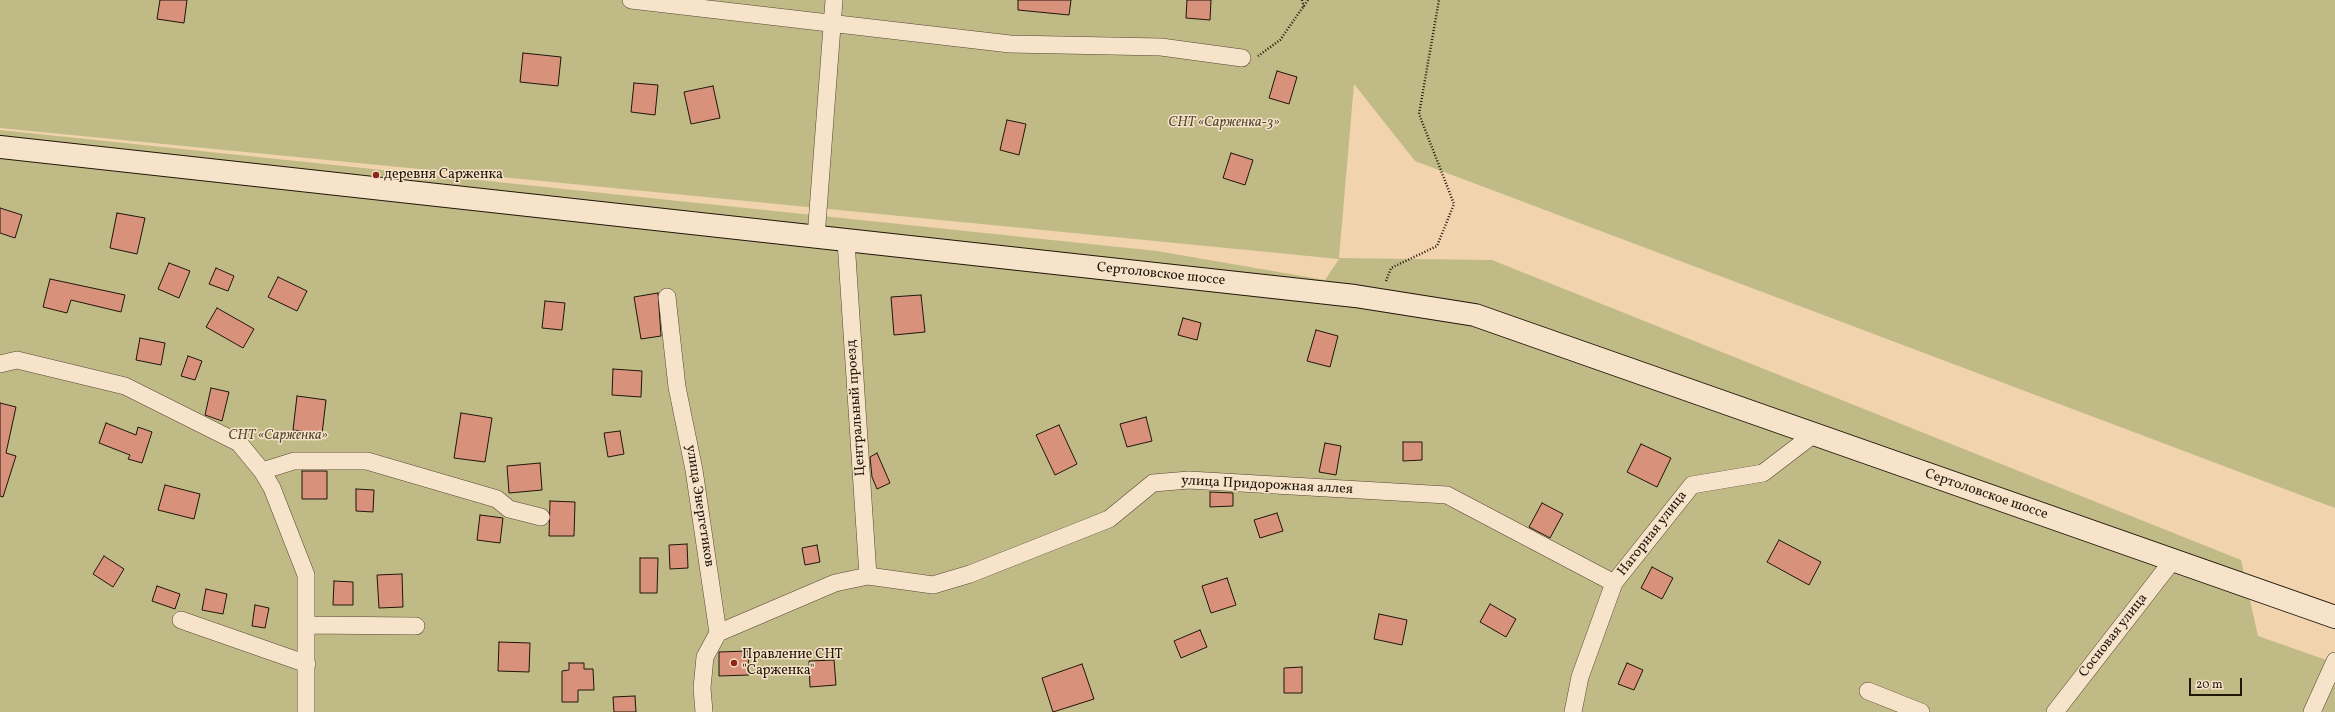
<!DOCTYPE html>
<meta charset="utf-8">
<style>
body{margin:0}
#map{position:relative;width:2335px;height:712px;overflow:hidden;background:#f1d4ae;font-family:Vollkorn,serif}
canvas{display:block}
.scale{position:absolute;left:2189px;top:678px;width:53px;height:18px;box-sizing:border-box;border:2px solid #20160a;border-top:0;padding-left:5px;font-size:12px;line-height:14px;white-space:nowrap;color:#20160a;-webkit-text-stroke:3px #f6e3ca;paint-order:stroke}
</style>
<div id="map">
<canvas width="2335" height="712"></canvas>
<div class="scale">20 m</div>
</div>
<script>
const c = document.querySelector('canvas').getContext('2d');
c.lineJoin = 'round';
function fillPath(path, color) { c.fillStyle = color; c.fill(path, 'evenodd'); }
const poly = rows => new Path2D(rows.map(r => 'M' + r).join(''));
function stroke(path, color, width, dash) { c.strokeStyle = color; c.lineWidth = width; c.lineCap = dash ? 'butt' : 'round'; c.setLineDash(dash || []); c.stroke(path); }
function drawText(font, color, halo, rows, align = 'center') {
  c.font = font + ' Vollkorn,serif'; c.lineWidth = 3; c.setLineDash([]); c.textBaseline = 'middle'; c.strokeStyle = halo; c.fillStyle = color; for (const [text, x, y, turn = 0] of rows) {
    c.save(); c.translate(x, y); c.rotate((+turn || 0) * Math.PI / 180); c.textAlign = isNaN(turn) ? turn : align; if (halo) c.strokeText(text, 0, 0); c.fillText(text, 0, 0); c.restore();
  }
}
const green = poly([
 [0,0,2335,0,2335,508,1415,161,1354,84,1339,258,1492,260,2241,560,2258,636,2335,663,2335,712,0,712,0,130,1157,251,1325,280,1339,259,0,128]
]);
const building = poly([
 [160,0,187,0,184,23,157,19,160,0],
 [1018,0,1071,0,1069,15,1018,10,1018,0],
 [1187,0,1211,0,1210,20,1186,18,1187,0],
 [523,53,561,57,558,86,520,82,523,53],
 [1277,71,1297,77,1289,104,1269,98,1277,71],
 [634,83,658,85,655,115,631,112,634,83],
 [713,86,720,118,691,124,684,92,713,86],
 [1007,120,1026,124,1019,155,1000,150,1007,120],
 [1231,153,1253,160,1245,185,1223,178,1231,153],
 [0,208,22,215,15,238,0,233,0,208],
 [117,213,145,218,137,254,110,248,117,213],
 [169,263,190,271,179,298,158,289,169,263],
 [216,268,234,276,228,291,209,284,216,268],
 [278,277,307,291,297,311,268,297,278,277],
 [50,279,125,295,121,312,71,300,67,313,43,307,50,279],
 [658,293,661,336,641,339,634,297,658,293],
 [921,295,925,332,894,335,891,297,921,295],
 [545,301,565,303,562,330,542,328,545,301],
 [217,308,254,329,243,348,206,327,217,308],
 [1183,318,1201,323,1197,340,1178,335,1183,318],
 [1316,330,1338,336,1330,367,1307,361,1316,330],
 [140,338,165,343,161,365,136,360,140,338],
 [188,356,202,361,195,380,181,376,188,356],
 [613,369,642,371,641,397,612,395,613,369],
 [211,388,229,392,222,421,205,415,211,388],
 [297,396,326,400,322,434,293,430,297,396],
 [0,403,16,407,6,453,16,456,3,497,0,496,0,403],
 [461,413,492,418,485,462,454,458,461,413],
 [1146,417,1152,441,1127,447,1120,424,1146,417],
 [106,423,136,435,138,427,152,432,142,463,128,459,130,455,99,443,106,423],
 [1059,425,1077,464,1055,475,1036,435,1059,425],
 [620,431,624,454,608,457,604,433,620,431],
 [1403,442,1422,442,1422,460,1403,461,1403,442],
 [1325,443,1341,446,1336,475,1319,472,1325,443],
 [1641,444,1671,458,1657,487,1627,472,1641,444],
 [877,453,890,483,877,489,872,477,870,457,877,453],
 [540,463,542,490,509,493,507,466,540,463],
 [302,471,327,471,327,499,302,499,302,471],
 [165,485,200,494,194,519,158,510,165,485],
 [356,489,374,490,373,512,356,511,356,489],
 [1210,492,1233,493,1233,506,1210,507,1210,492],
 [550,501,575,502,574,536,549,536,550,501],
 [1542,503,1563,514,1550,538,1529,527,1542,503],
 [1277,513,1283,531,1260,538,1254,520,1277,513],
 [480,515,503,518,500,543,477,540,480,515],
 [1779,540,1821,562,1809,585,1767,562,1779,540],
 [687,544,688,568,670,569,669,545,687,544],
 [817,545,820,562,805,565,802,548,817,545],
 [104,556,124,569,113,587,93,574,104,556],
 [640,558,658,558,657,593,640,593,640,558],
 [1652,567,1673,578,1662,599,1641,588,1652,567],
 [402,574,403,607,379,608,377,575,402,574],
 [1227,578,1236,605,1211,613,1202,586,1227,578],
 [334,581,353,582,353,605,333,605,334,581],
 [157,586,180,594,175,609,152,601,157,586],
 [206,589,227,594,223,614,202,610,206,589],
 [1490,604,1516,619,1506,637,1480,622,1490,604],
 [255,605,269,608,265,628,252,626,255,605],
 [1379,614,1407,620,1402,645,1374,639,1379,614],
 [1200,630,1207,647,1181,658,1174,641,1200,630],
 [499,642,530,643,529,672,498,671,499,642],
 [748,651,749,675,719,676,719,652,748,651],
 [834,660,836,685,810,687,809,661,834,660],
 [569,663,584,663,584,669,593,669,594,690,578,690,578,702,562,702,562,671,569,670,569,663],
 [1627,663,1643,670,1634,690,1618,684,1627,663],
 [1082,664,1094,699,1053,712,1042,678,1082,664],
 [1302,667,1302,693,1284,693,1284,668,1302,667],
 [635,696,636,712,614,712,613,697,635,696]
]);
const path = poly([
 [1302,0,1304,7],
 [1258,56,1280,40,1308,0],
 [1386,281,1391,268,1437,246,1454,204,1419,114,1439,0]
]);
const minor = poly([
 [631,0,1010,44,1161,47,1242,58],
 [816,237,834,0],
 [846,241,868,576],
 [667,297,677,387,694,470,718,633,705,657,702,688,704,712],
 [0,364,17,360,125,386,239,443,262,471,272,488,306,575,306,712],
 [262,471,294,461,367,461,497,499,509,509,541,517],
 [181,620,307,664],
 [306,625,416,626],
 [718,633,835,583,868,576,933,585,970,574,1109,519,1153,483,1189,480,1447,495,1614,583],
 [1868,691,1921,712],
 [1573,712,1580,677,1614,583,1692,485,1763,473,1814,434],
 [2055,712,2173,560],
 [2312,712,2335,661]
]);
const secondary = poly([
 [0,147,1355,296,1475,315,2335,617]
]);
const markers = [
 [376,175,4,"#8f2418"],
 [734,663,4,"#8f2418"]
];
const parkNames = [
 ["СНТ «Сарженка-3»",1224,123],
 ["СНТ «Сарженка»",278,436]
];
const poiNames = [
 ["деревня Сарженка",384,175],
 ["Правление СНТ",742,655],
 ["\"Сарженка\"",742,671]
];
const streetNames = [
 ["Сертоловское шоссе",1161,275,6],
 ["Центральный проезд",857,408,-94],
 ["улица Придорожная аллея",1267,486,3],
 ["Сертоловское шоссе",1986,495,19],
 ["улица Энергетиков",699,506,81],
 ["Нагорная улица",1653,534,-52],
 ["Сосновая улица",2114,636,-52]
];
fillPath(green, '#c0bb86');
fillPath(building, '#d8917a');
stroke(building, '#20160a', 1);
stroke(minor, '#544633', 18);
stroke(secondary, '#20160a', 24);
stroke(path, '#20160a', 2.5, [1, 2]);
stroke(minor, '#f6e3ca', 17);
stroke(secondary, '#f6e3ca', 22);
for (const [x, y, r, color] of markers) { const dot = new Path2D(); dot.arc(x, y, r, 0, 2 * Math.PI); c.fillStyle = color; c.fill(dot); stroke(dot, '#f6e3ca', 1.5); }
drawText('italic 14px', '#50482f', '#f6e3ca', parkNames);
drawText('14px', '#20160a', '#f6e3ca', poiNames, 'left');
drawText('14px', '#20160a', '#f6e3ca', streetNames);
</script>
